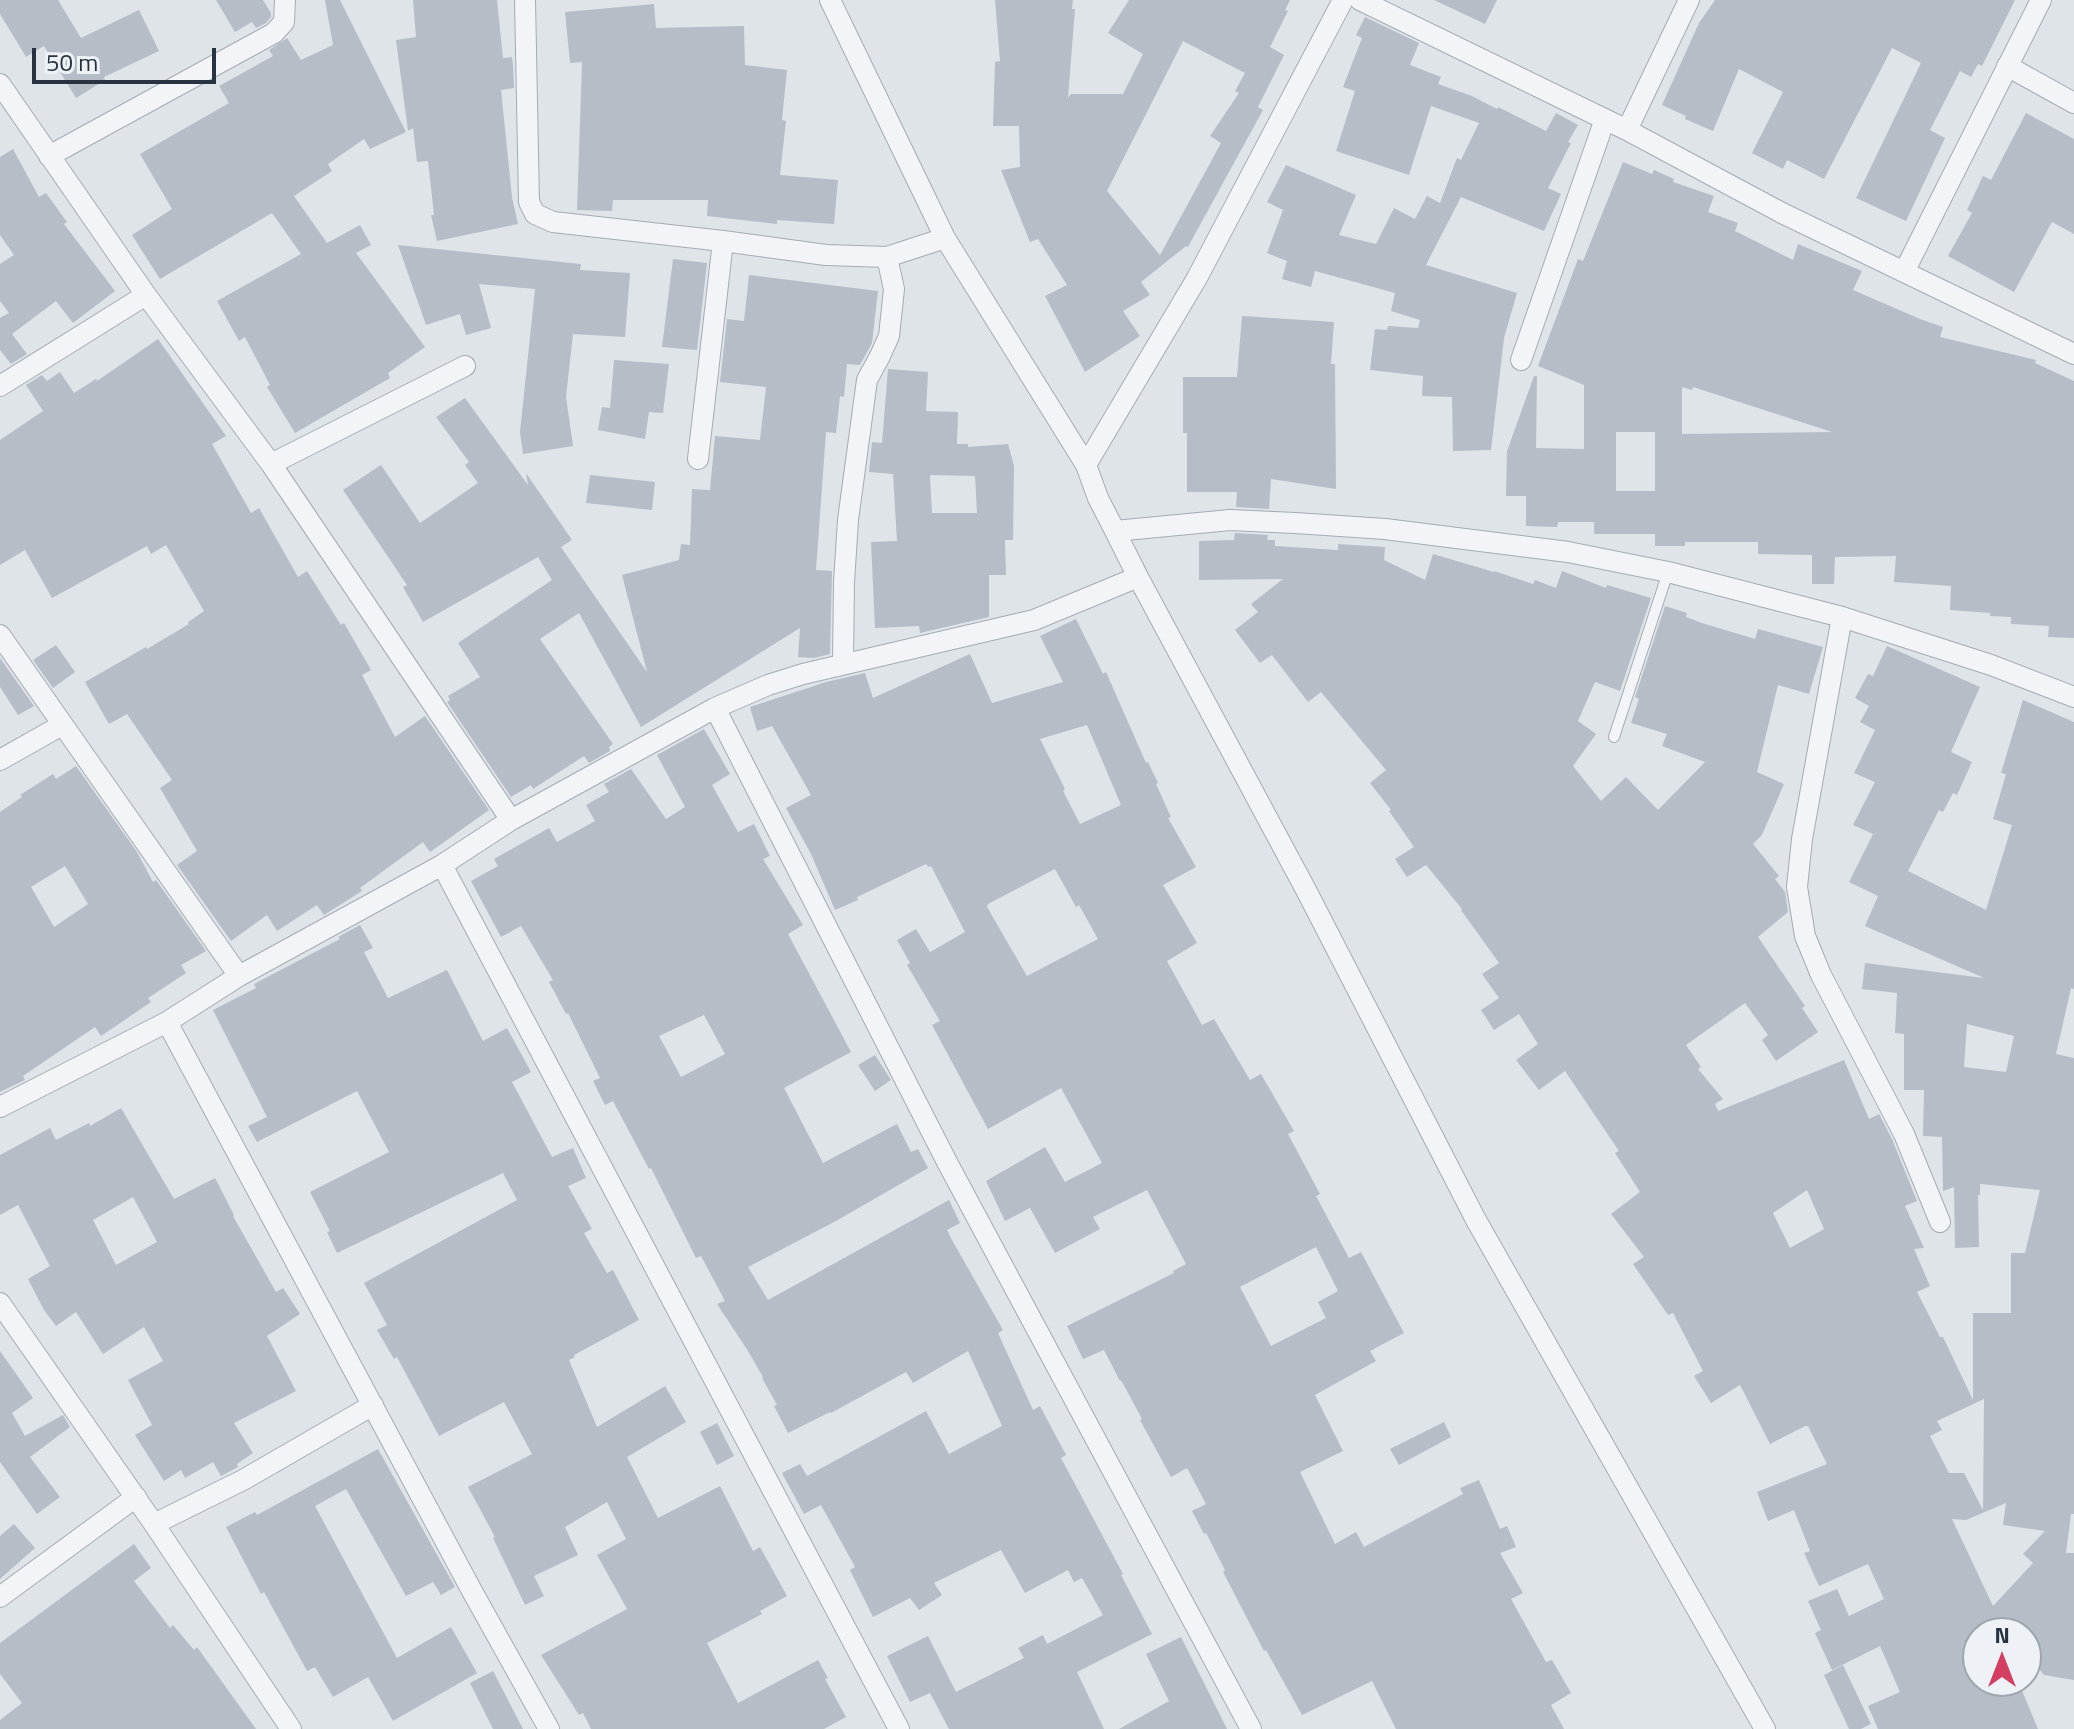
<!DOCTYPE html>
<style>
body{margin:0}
#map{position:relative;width:2074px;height:1729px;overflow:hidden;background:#dfe4e9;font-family:"Titillium Web",sans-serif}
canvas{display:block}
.north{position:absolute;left:1962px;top:1617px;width:80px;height:80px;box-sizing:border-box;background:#eef2f6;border:2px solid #9ea6ad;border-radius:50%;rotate:0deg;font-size:22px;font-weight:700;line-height:32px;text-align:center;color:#273340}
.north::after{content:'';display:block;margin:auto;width:28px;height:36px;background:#d33e62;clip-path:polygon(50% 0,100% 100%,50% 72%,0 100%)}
.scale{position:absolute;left:32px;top:48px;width:184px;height:36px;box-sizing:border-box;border:4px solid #273340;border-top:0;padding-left:10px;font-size:24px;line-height:28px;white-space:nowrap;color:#273340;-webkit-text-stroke:6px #eef2f6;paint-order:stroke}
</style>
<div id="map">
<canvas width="2074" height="1729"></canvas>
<div class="north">N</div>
<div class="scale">50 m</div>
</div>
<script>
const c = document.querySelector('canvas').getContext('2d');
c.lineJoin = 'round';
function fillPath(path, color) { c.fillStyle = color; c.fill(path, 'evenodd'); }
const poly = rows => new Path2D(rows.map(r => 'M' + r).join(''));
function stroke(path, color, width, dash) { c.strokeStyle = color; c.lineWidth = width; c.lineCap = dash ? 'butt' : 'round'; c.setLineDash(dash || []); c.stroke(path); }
const building = poly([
 [0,0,58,0,81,38,139,10,159,51,104,77,105,80,76,98,44,46,26,57,0,14],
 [216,0,263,0,271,13,271,17,266,23,256,28,252,22,235,32],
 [325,0,340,0,406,132,370,149,364,139,328,164,332,171,294,196,327,243,360,225,371,245,356,253,425,347,388,373,390,378,295,433,267,387,270,385,245,337,239,341,217,301,301,254,272,213,160,279,132,235,172,209,140,154,229,103,219,86,273,56,269,50,287,38,301,60,333,45],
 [413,0,497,0,503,58,512,57,513,65,514,88,501,90,512,197,518,224,437,241,431,215,434,215,428,161,417,162,413,128,408,131,396,40,416,37],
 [995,0,1073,0,1072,9,1075,9,1068,98,1071,94,1123,94,1143,54,1108,33,1129,0,1290,0,1285,10,1288,11,1270,47,1284,55,1258,107,1263,110,1188,247,1186,246,1141,282,1150,295,1123,311,1140,336,1085,372,1045,296,1067,285,1038,239,1030,242,1001,170,1020,167,1019,126,993,126,995,62,1000,61],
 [1183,41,1245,73,1235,91,1239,93,1210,136,1221,143,1160,255,1107,191],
 [1434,0,1497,0,1485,24],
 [1715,0,2015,0,1982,66,1978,64,1971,77,1960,71,1930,130,1945,138,1906,221,1856,198,1921,63,1892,48,1824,179,1787,160,1783,169,1752,153,1783,92,1739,69,1713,131,1685,119,1686,116,1662,105,1699,23],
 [654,4,656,28,744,26,745,65,787,70,782,120,786,121,780,175,838,180,834,224,777,220,777,224,707,216,708,200,613,200,612,211,577,210,582,62,570,63,565,12],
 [1365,17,1419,43,1410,65,1441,77,1438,84,1472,96,1497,109,1498,107,1546,131,1556,113,1578,125,1568,142,1571,143,1548,188,1561,194,1544,231,1461,197,1426,265,1517,293,1504,338,1491,450,1453,451,1452,397,1422,396,1423,376,1370,370,1375,329,1387,330,1388,326,1418,328,1420,320,1391,311,1395,293,1315,271,1311,287,1282,279,1287,261,1267,253,1283,210,1267,202,1286,165,1356,195,1339,235,1376,244,1394,208,1415,219,1427,196,1440,203,1457,158,1461,160,1479,123,1431,106,1409,175,1336,151,1355,91,1343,87,1362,38,1356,35],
 [2026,113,2074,139,2074,234,2052,222,2014,292,1948,256,1972,213,1967,210,1983,176,1991,180],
 [13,149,39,197,46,193,67,222,64,224,115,291,73,323,56,301,12,334,27,354,11,364,0,350,0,318,9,313,0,301,0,264,14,255,0,235,0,157],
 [1623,162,1652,174,1654,170,1674,179,1673,182,1714,196,1708,212,1738,223,1735,231,1793,260,1798,244,1862,271,1853,290,1920,319,1943,327,1940,337,2036,360,2035,363,2074,381,2074,638,2048,637,2049,626,2011,624,2011,617,1990,616,1990,613,1950,610,1951,586,1894,582,1896,556,1835,557,1834,584,1812,584,1812,555,1758,554,1758,542,1685,542,1685,546,1655,546,1655,534,1594,534,1594,522,1558,522,1557,527,1526,526,1526,496,1506,496,1507,451,1534,376,1537,376,1536,448,1584,449,1584,385,1538,366,1578,259,1583,261],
 [1682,387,1692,390,1693,387,1832,432,1682,434],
 [1616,432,1655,432,1655,491,1616,491],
 [398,245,581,264,580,270,630,273,625,337,573,334,566,397,573,446,523,454,520,432,535,289,479,284,491,328,466,335,460,314,426,325],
 [673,259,707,263,697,350,662,347],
 [749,275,878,291,872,343,860,365,847,364,844,397,840,396,836,433,826,432,816,570,832,571,830,654,814,658,798,657,800,628,641,727,579,613,540,639,613,744,609,747,610,751,589,763,584,756,533,789,531,785,511,797,447,702,450,700,448,696,480,677,458,643,552,580,538,557,423,622,403,587,407,585,343,490,381,465,420,523,478,483,465,465,469,462,436,417,465,398,528,485,526,473,572,540,561,547,647,672,622,575,679,560,681,544,690,545,692,489,710,490,715,436,760,440,766,387,720,382,727,319,744,321],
 [1242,316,1334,322,1331,364,1335,364,1336,489,1271,479,1269,509,1236,507,1237,492,1187,492,1187,433,1183,433,1183,377,1237,377],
 [158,339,226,436,212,444,251,513,259,508,298,577,307,571,341,625,344,623,371,670,362,675,395,737,425,716,489,810,430,852,423,842,360,888,362,891,324,915,317,905,277,931,267,915,231,941,177,865,197,851,160,788,172,780,127,714,109,724,85,682,146,647,147,649,189,624,188,622,204,611,166,545,151,554,147,546,52,598,25,550,0,565,0,440,43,411,26,385,42,375,47,381,60,372,74,393,96,379,97,381],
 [614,360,669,364,663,413,649,412,645,439,598,430,602,407,610,408],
 [888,369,928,372,926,411,958,412,957,444,968,444,968,447,1008,444,1014,466,1013,540,1005,540,1006,575,989,575,989,617,920,633,919,626,875,628,871,542,897,541,893,474,869,472,872,442,882,443],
 [930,475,975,476,977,513,932,513],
 [590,475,655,482,652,510,586,503],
 [1235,533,1268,535,1267,540,1275,540,1275,546,1338,550,1338,544,1385,547,1384,560,1425,580,1433,554,1494,572,1494,571,1533,584,1535,580,1556,588,1562,571,1606,588,1607,585,1651,598,1620,691,1595,682,1578,721,1596,734,1573,766,1601,801,1626,777,1658,810,1705,762,1662,746,1667,734,1631,723,1639,699,1635,697,1665,606,1687,613,1686,617,1702,623,1755,639,1758,629,1823,647,1809,694,1778,685,1757,772,1784,784,1762,835,1753,844,1779,876,1775,879,1785,892,1788,912,1758,937,1805,1006,1802,1008,1818,1032,1776,1061,1762,1040,1768,1035,1745,1003,1686,1045,1701,1067,1698,1069,1723,1099,1715,1104,1718,1111,1844,1060,1869,1119,1879,1114,1892,1139,1917,1201,1905,1206,1924,1248,1914,1249,1930,1286,1917,1292,1940,1337,1943,1337,1973,1400,1973,1313,2011,1313,2011,1253,2025,1253,2040,1190,1980,1184,1980,1195,1978,1195,1979,1247,1955,1248,1954,1187,1943,1191,1942,1137,1923,1136,1924,1090,1904,1090,1904,1034,1895,1033,1897,993,1862,989,1865,963,1984,978,1865,926,1878,896,1849,882,1873,834,1853,825,1875,782,1854,773,1875,730,1860,722,1869,706,1855,698,1868,674,1873,676,1887,646,1980,687,1951,752,1972,762,1957,795,1953,793,1943,812,1939,810,1908,871,1986,910,2012,825,1993,819,2006,774,2001,773,2023,700,2074,722,2074,989,2071,988,2056,1054,2074,1058,2074,1514,2071,1514,2066,1553,2074,1553,2074,1680,2044,1675,2026,1653,2026,1633,1978,1633,1978,1681,2018,1681,2038,1729,1878,1729,1868,1706,1900,1692,1880,1646,1832,1670,1815,1633,1821,1630,1808,1601,1837,1589,1849,1616,1884,1599,1868,1564,1819,1586,1804,1553,1810,1551,1794,1510,1768,1521,1757,1492,1827,1464,1808,1426,1805,1426,1770,1444,1740,1385,1711,1403,1694,1376,1703,1371,1673,1313,1668,1315,1633,1264,1644,1257,1611,1214,1640,1192,1615,1153,1619,1151,1565,1071,1539,1090,1516,1060,1538,1044,1519,1014,1494,1030,1481,1010,1499,998,1482,974,1499,963,1461,910,1462,909,1426,865,1407,877,1395,859,1414,847,1389,811,1391,810,1370,783,1386,770,1321,692,1308,702,1272,655,1260,663,1235,630,1258,612,1251,604,1283,579,1199,580,1199,541,1234,540],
 [1967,1024,2014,1036,2006,1072,1964,1067],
 [1807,1190,1824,1229,1790,1248,1773,1213],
 [1984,1399,1984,1405,1983,1510,1964,1473,1949,1473,1930,1436,1942,1430,1937,1421],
 [2006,1503,2003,1525,2045,1531,2023,1554,2033,1563,1993,1606,1952,1519,1966,1520],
 [1076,619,1103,674,1106,672,1146,763,1148,762,1158,783,1156,784,1171,817,1168,818,1196,867,1163,885,1197,943,1167,961,1202,1025,1214,1019,1250,1080,1261,1074,1294,1131,1288,1134,1320,1194,1316,1196,1349,1258,1361,1252,1404,1333,1370,1351,1376,1361,1315,1395,1343,1451,1300,1472,1335,1544,1356,1532,1364,1547,1463,1494,1460,1488,1479,1480,1500,1529,1507,1526,1516,1547,1500,1553,1523,1593,1511,1599,1546,1662,1552,1660,1571,1693,1551,1705,1564,1729,1396,1729,1372,1681,1302,1715,1266,1650,1264,1651,1223,1572,1225,1570,1206,1533,1204,1534,1192,1511,1206,1504,1187,1468,1171,1477,1140,1420,1142,1419,1121,1380,1120,1381,1104,1350,1083,1359,1067,1326,1174,1273,1173,1271,1186,1264,1147,1190,1093,1217,1100,1229,1055,1253,1030,1208,1005,1221,986,1181,1045,1147,1065,1182,1102,1163,1061,1088,988,1129,932,1025,940,1021,907,965,910,963,897,940,916,929,930,952,965,932,931,866,928,867,926,864,857,897,858,900,835,910,811,854,786,808,811,795,772,726,757,731,750,707,826,682,865,673,873,698,970,654,992,703,1063,682,1040,636],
 [1087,725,1121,805,1080,824,1063,791,1065,789,1040,739],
 [1055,869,1076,907,1079,905,1098,939,1027,976,987,907,988,904],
 [1316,1247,1338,1291,1318,1302,1326,1318,1271,1346,1240,1287],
 [56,645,75,672,53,688,33,660],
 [0,658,34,706,18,715,0,687],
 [704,729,730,774,712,785,738,832,754,824,770,856,763,859,803,925,788,934,851,1052,784,1088,823,1163,897,1124,911,1152,918,1149,928,1168,836,1221,748,1267,768,1300,949,1200,960,1223,947,1230,952,1240,1003,1330,998,1333,1033,1410,1040,1406,1066,1455,1061,1458,1123,1574,1121,1575,1152,1634,1077,1672,1104,1729,949,1729,930,1693,910,1702,887,1656,928,1636,956,1692,1024,1658,1018,1648,1043,1635,1047,1644,1103,1615,1082,1578,1074,1582,1068,1570,1025,1593,1001,1550,934,1583,942,1595,919,1610,910,1598,873,1617,850,1570,855,1567,821,1505,804,1514,782,1473,800,1464,807,1476,926,1411,949,1454,1002,1426,968,1351,913,1383,906,1372,831,1413,830,1412,788,1433,774,1406,777,1405,762,1378,763,1377,748,1351,717,1304,725,1301,701,1256,696,1258,651,1168,649,1169,613,1101,605,1105,593,1081,600,1078,568,1013,566,1014,549,982,553,980,521,926,501,937,471,881,498,866,494,859,549,828,557,842,595,821,586,805,609,792,604,784,631,769,666,819,685,807,657,755],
 [704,1015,725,1054,681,1077,659,1036],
 [76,766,137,852,153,882,156,880,206,951,181,965,186,973,148,998,151,1002,101,1036,95,1027,23,1076,25,1080,0,1092,0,812,22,797,20,795,53,774,56,779],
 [65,866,88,904,54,927,31,887],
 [360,925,373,948,364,952,388,998,447,970,483,1041,507,1028,531,1072,512,1082,552,1157,573,1148,586,1178,568,1186,592,1229,584,1233,607,1273,613,1270,639,1320,574,1355,575,1357,569,1360,597,1427,665,1386,686,1422,627,1457,658,1518,720,1486,753,1551,760,1547,787,1596,760,1611,762,1614,707,1643,738,1703,818,1660,828,1678,825,1679,846,1717,824,1729,591,1729,583,1713,579,1715,541,1655,627,1609,597,1555,626,1539,607,1502,565,1527,578,1555,534,1576,544,1596,525,1605,493,1538,495,1537,468,1487,532,1454,504,1402,439,1436,397,1357,394,1359,377,1330,387,1325,364,1283,517,1200,503,1173,337,1253,327,1232,330,1231,310,1192,389,1152,357,1091,257,1142,248,1126,267,1117,213,1010,256,988,254,984,340,939,338,937],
 [875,1055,891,1080,875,1091,858,1065],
 [121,1108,174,1199,215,1178,234,1215,233,1216,276,1292,283,1288,300,1314,267,1336,296,1391,234,1423,253,1453,237,1464,238,1467,221,1476,213,1462,185,1478,181,1470,164,1481,135,1435,152,1425,128,1380,163,1361,144,1327,103,1354,76,1312,56,1326,44,1310,28,1279,50,1266,18,1205,0,1215,0,1155,50,1128,56,1140,89,1123,90,1126],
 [133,1197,157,1242,116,1265,93,1220],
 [0,1351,33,1398,12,1413,25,1436,63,1415,70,1427,30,1457,60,1497,37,1514,0,1462],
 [1444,1422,1451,1437,1399,1465,1390,1449],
 [717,1423,734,1456,717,1465,700,1432],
 [378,1449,455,1587,441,1595,433,1582,406,1596,346,1489,315,1506,397,1658,451,1627,477,1673,393,1721,368,1677,333,1697,315,1667,307,1671,264,1592,261,1594,226,1527,255,1512,257,1515],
 [14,1524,35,1548,0,1579,0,1536],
 [134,1544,151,1568,134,1581,170,1628,173,1625,194,1650,197,1647,256,1729,0,1729,0,1720,22,1703,0,1674,0,1643],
 [1181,1637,1227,1729,1119,1729,1169,1701,1146,1654],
 [1843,1665,1871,1724,1861,1729,1849,1729,1824,1675],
 [493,1671,523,1729,493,1729,470,1683]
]);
const service = poly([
 [1614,737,1668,572]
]);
const minor = poly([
 [525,0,529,202,535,214,553,222,723,241,826,255,887,257,945,238],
 [830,0,945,238,1086,465,1098,498,1115,531,1230,520,1295,523,1385,529,1568,552,1668,572,1842,617,1991,665,2074,697],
 [1360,0,1627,130,1782,213,2074,354],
 [2007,66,2074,103],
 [0,84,146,295,271,464,511,820],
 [1627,130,1689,0],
 [49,156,274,33,284,22,285,0],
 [1904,272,2041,0],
 [1521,360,1605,119],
 [0,386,146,295],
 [698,459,723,241],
 [271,464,465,366],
 [1086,465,1197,278,1343,0],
 [1138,577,1306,890,1476,1220,1765,1729],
 [1842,617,1802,839,1797,887,1805,936,1821,975,1904,1134,1940,1222],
 [0,635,239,976],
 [843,663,844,582,848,520,867,380,880,356,889,336,894,289,887,257],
 [715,708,947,1162,1251,1729],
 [0,760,62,725],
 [442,865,899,1729],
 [167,1022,472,1591,549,1729],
 [0,1107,167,1022,239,976,442,865,511,820,715,708,768,685,803,674,1034,620,1138,577,1115,531],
 [0,1303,154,1524,291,1729],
 [154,1524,243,1480,373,1405],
 [0,1597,136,1497]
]);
fillPath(building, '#b6bdc6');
stroke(service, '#a4abb3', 12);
stroke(minor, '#a4abb3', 22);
stroke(service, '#f2f4f7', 10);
stroke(minor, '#f2f4f7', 20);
</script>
